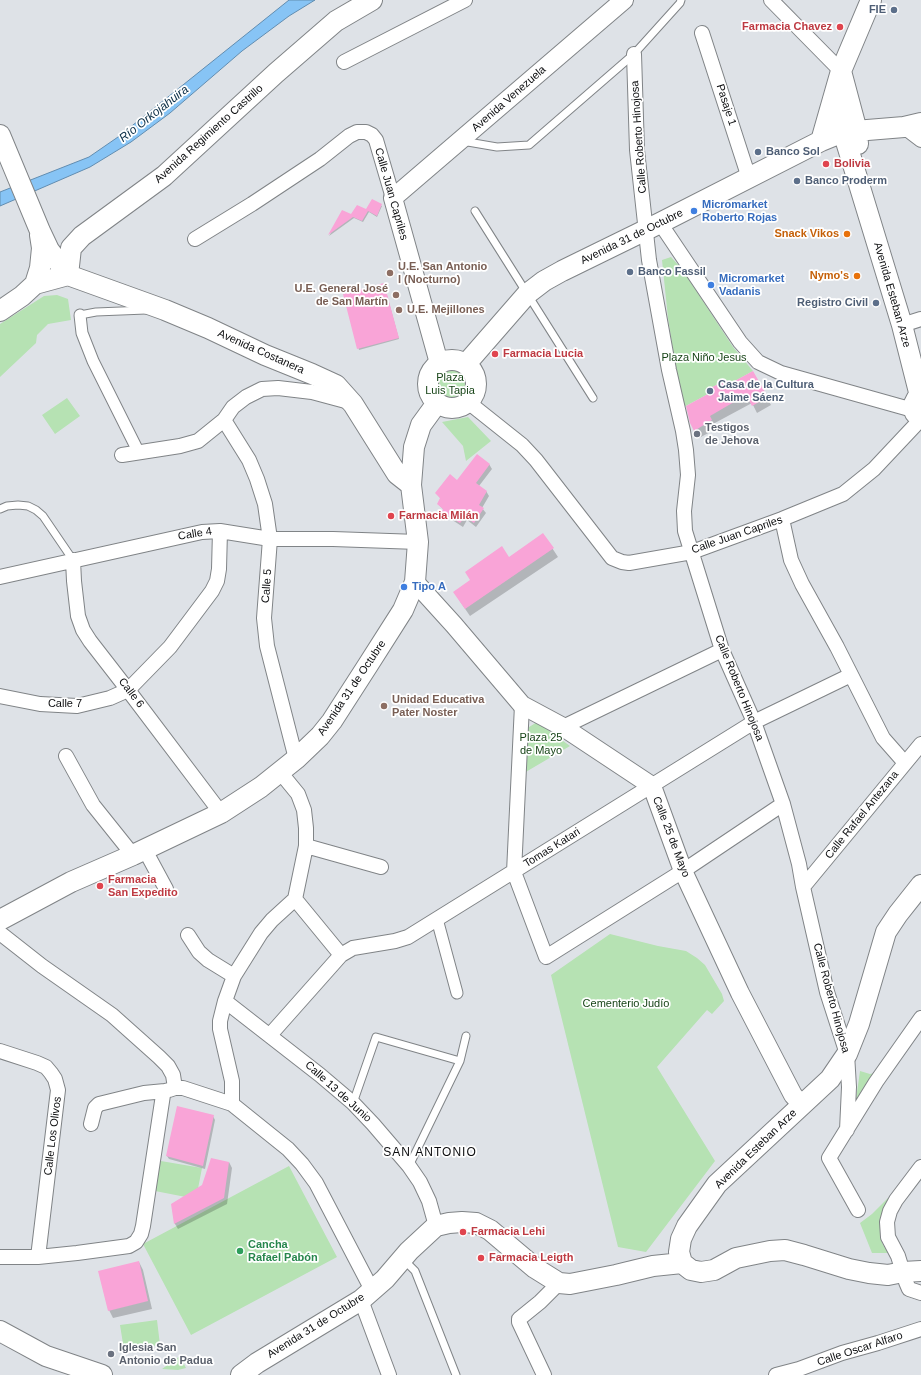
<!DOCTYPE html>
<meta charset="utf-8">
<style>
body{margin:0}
canvas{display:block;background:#dee2e7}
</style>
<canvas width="921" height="1375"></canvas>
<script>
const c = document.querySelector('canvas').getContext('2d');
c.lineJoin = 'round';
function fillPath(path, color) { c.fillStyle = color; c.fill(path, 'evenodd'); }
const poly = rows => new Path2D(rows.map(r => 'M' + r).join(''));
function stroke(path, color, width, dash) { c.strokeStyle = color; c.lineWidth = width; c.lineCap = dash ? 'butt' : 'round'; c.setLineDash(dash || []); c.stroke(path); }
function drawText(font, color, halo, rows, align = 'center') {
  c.font = font + ' Arial,sans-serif'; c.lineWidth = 3.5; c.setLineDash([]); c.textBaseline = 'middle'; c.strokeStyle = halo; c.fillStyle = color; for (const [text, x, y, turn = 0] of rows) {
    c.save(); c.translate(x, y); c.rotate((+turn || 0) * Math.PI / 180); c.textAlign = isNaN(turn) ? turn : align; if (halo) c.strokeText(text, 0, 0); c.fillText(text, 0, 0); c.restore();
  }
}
const green = poly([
 [671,257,682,269,733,347,753,371,731,383,725,381,708,389,708,394,682,408,668,318,662,260],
 [57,295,68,299,71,320,48,324,37,335,36,343,0,377,0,324,44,296],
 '435 384a15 15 0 1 1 30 0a15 15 0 1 1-30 0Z',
 [67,398,80,416,55,434,42,415],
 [468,417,491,441,466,461,463,446,442,422],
 [537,722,570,746,524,773,526,729],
 [610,934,658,946,686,951,697,958,705,965,722,994,724,1001,712,1014,707,1010,657,1067,715,1161,646,1252,618,1247,551,975],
 [860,1071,870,1074,874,1073,855,1106],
 [155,1160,202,1168,196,1199,150,1190],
 [289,1166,337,1257,191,1335,143,1244],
 [888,1198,889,1198,880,1222,882,1243,888,1253,872,1253,860,1223,872,1214],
 [157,1320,160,1345,124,1350,120,1325],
 [180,1356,186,1368,178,1370,162,1369]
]);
const water = poly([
 [289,0,315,0,289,16,242,51,170,113,131,142,90,167,0,206,0,192,89,157,118,137,289,0]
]);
const shadow = poly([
 [373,201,382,206,377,217,369,212,363,222,354,218,329,236,343,212,352,215,367,210],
 [384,284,399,339,359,350,344,295],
 [753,372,771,405,757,413,752,403,713,424,716,429,699,438,691,423,731,384],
 [489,464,492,469,479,486,486,491,489,496,482,508,486,513,476,527,467,520,463,527,446,516,444,510,438,504,441,499,436,493],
 [543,534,558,557,470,616,459,600,471,581,509,558],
 [213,1116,215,1120,205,1169,169,1159,167,1156],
 [229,1162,232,1168,227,1204,178,1229,175,1224,172,1204,203,1186],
 [139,1262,143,1270,152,1309,113,1318,109,1310]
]);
const building = poly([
 [372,199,382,204,377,216,368,211,362,221,353,217,328,235,342,210,351,214,357,205,366,209],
 [384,283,399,338,357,349,343,294],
 [753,371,768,397,752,406,746,395,710,416,712,420,694,431,690,423,686,406,708,394,708,389,725,381,731,383],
 [477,454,490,464,476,483,487,491,479,505,484,508,474,523,465,517,460,523,442,512,443,509,437,504,440,498,435,493,450,474,457,480],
 [543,533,554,548,465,609,453,592,470,580,465,572,502,546,509,557],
 [177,1106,214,1115,203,1166,166,1156],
 [211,1158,229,1162,224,1198,174,1224,171,1204,202,1185],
 [139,1261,148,1301,108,1311,98,1271]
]);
const service = poly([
 [462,141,497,147,529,145,634,54,680,3,681,0],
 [475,211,593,398],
 [80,315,96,312,146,310],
 [0,509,7,506,18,505,28,506,36,510,43,516,73,560],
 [353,1103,376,1037,460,1061],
 [409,1166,460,1061,466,1036],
 [403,1259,415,1271,456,1375]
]);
const pedestrian = poly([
 [80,315,82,333,93,361,139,453],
 [437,919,457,993]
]);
const minor = poly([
 [771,0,841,71],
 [702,33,749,178],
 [634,54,637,150,649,260,669,370,683,431,686,450,688,475,684,511,685,531,722,650,754,722,783,804,799,864,803,887,827,992,847,1054,849,1087,847,1130],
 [344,62,465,0],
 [904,127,921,140],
 [660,223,740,342,758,362,781,373,913,410],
 [195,239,252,204,320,159,349,136,357,132,366,132,372,135,376,140,393,198],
 [902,325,921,319],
 [468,402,522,445,536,460,612,558,622,562,629,563,692,552,782,519,843,494,874,469,921,419],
 [224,420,249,460,257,479,265,504,270,539,264,618,267,646,296,759],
 [122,455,180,446,198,441,224,420,233,407,246,397,262,389,278,388,312,392,353,403],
 [782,519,791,560,802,584,837,647,883,738,905,763],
 [73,560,74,581,78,616,83,630,90,641,128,690,221,813],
 [0,577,202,532,220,531,270,539,333,539,418,542],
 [0,696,40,704,77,706,110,698,128,690,170,647,212,591,217,581,219,569,220,531],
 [522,705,514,872,546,957,683,871,783,804],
 [563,727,722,650],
 [66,756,93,805,133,855],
 [306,846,381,867],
 [145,850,166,889],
 [803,887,921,744],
 [295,899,341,955],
 [0,933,42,966,112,1015,159,1057,168,1066,173,1075,175,1088],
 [188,935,199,952,208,960,234,976],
 [225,1001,320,1075,353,1103,373,1124,409,1166,420,1182,429,1201,436,1226],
 [270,1035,341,955,353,948,395,941,408,937,754,722,851,675],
 [0,1051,37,1063,46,1067,51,1073,55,1079,58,1090,38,1257],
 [232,1104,232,1081,220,1029,220,1021,225,1001,234,976,261,933,272,920,295,899,306,846,306,828,304,810,298,794,280,772],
 [91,1124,95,1108,99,1104,144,1093,165,1091],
 [921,1167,896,1200,890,1211,887,1222,888,1237,898,1256,906,1282,909,1289,921,1293],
 [858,1210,829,1158,876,1082,921,1018],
 [0,1257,38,1257,77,1253,129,1246,136,1242,141,1234,143,1226,163,1095,165,1091,169,1090,175,1088,183,1088,232,1104,288,1149,302,1164,316,1183,372,1290],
 [361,1300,389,1375],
 [544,1375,519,1322,519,1319,540,1302,559,1283],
 [776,1375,799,1369,842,1353,878,1343,921,1329]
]);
const tertiary = poly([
 [439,363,393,198,624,0],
 [415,582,454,625,522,705,563,727,652,786,683,871,740,993,793,1095,802,1105]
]);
const secondary = poly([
 [841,71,857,131,858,144],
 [833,99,902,325,920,396],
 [0,135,40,231,49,250,68,275],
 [821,141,841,71,871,0],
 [68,275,71,248,82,236,164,176,276,73,336,21,372,0],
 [68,275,165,310,208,328,265,355,312,374,336,385,353,404,397,474,411,485],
 [35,284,40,268,42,248,40,235],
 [0,311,22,296,35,284,68,275],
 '428 384a24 24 0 1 1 48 0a24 24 0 1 1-48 0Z',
 [466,364,527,294,544,281,562,271,660,223,821,141,843,132,904,127,921,123],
 [921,396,917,398,913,406,915,413,921,418],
 [921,885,898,914,886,932,859,1024,847,1054,830,1079,717,1184,687,1226,681,1239,679,1252,682,1263,691,1270,701,1272,714,1270,736,1258,770,1251,785,1250,804,1255,849,1269,869,1273,888,1275,903,1272,921,1271],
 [0,920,71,882,133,855,221,813,261,787,296,759,320,736,332,721,368,665,403,610,415,582,418,542,411,485,414,447,421,425,437,403],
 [0,1331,46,1356,102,1375],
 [241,1375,257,1363,361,1300,385,1279,409,1251,436,1226,449,1223,462,1222,476,1223,490,1230,535,1268,559,1283,570,1284,616,1275,653,1266,682,1263]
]);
const markers = [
 [894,10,4,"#5c6f8a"],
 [840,27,4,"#e0444e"],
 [758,152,4,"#5c6f8a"],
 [826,164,4,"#e0444e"],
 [797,181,4,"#5c6f8a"],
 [694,211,4,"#3f7fe0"],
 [847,234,4,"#e8710a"],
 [630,272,4,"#5c6f8a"],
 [390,273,4,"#8d6e63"],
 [857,276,4,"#e8710a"],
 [711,285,4,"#3f7fe0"],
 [396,295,4,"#8d6e63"],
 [876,303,4,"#5c6f8a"],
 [399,310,4,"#8d6e63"],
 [495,354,4,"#e0444e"],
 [710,391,4,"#5c6f8a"],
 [697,434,4,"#6b7280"],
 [391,516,4,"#e0444e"],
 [404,587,4,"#3f7fe0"],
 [384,706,4,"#8d6e63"],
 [100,886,4,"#e0444e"],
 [463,1232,4,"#e0444e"],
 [240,1251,4,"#2e9e5b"],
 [481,1258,4,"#e0444e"],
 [111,1354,4,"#6b7280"]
];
const serviceNames = [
 ["FIE",886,10,"right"],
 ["Banco Sol",766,152],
 ["Banco Proderm",805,181],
 ["Banco Fassil",638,272],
 ["Registro Civil",868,303,"right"],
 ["Casa de la Cultura",718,385],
 ["Jaime Sáenz",718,398]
];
const healthNames = [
 ["Farmacia Chavez",832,27,"right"],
 ["Bolivia",834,164],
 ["Farmacia Lucia",503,354],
 ["Farmacia Milán",399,516],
 ["Farmacia",108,880],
 ["San Expedito",108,893],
 ["Farmacia Lehi",471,1232],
 ["Farmacia Leigth",489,1258]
];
const streetNames = [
 ["Avenida Venezuela",509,99,-41],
 ["Pasaje 1",726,105,72],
 ["Avenida Regimiento Castrillo",209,134,-42],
 ["Calle Roberto Hinojosa",639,137,-94],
 ["Calle Juan Capriles",391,194,74],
 ["Avenida 31 de Octubre",632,237,-26],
 ["Avenida Esteban Arze",892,295,74],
 ["Avenida Costanera",261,352,24],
 ["Calle 4",195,534,-9],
 ["Calle Juan Capriles",737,535,-19],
 ["Calle 5",267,586,-86],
 ["Avenida 31 de Octubre",352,688,-56],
 ["Calle Roberto Hinojosa",739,688,68],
 ["Calle 6",131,693,53],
 ["Calle 7",65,704],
 ["Calle Rafael Antezana",862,815,-51],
 ["Calle 25 de Mayo",671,837,69],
 ["Tomas Katari",552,848,-32],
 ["Calle Roberto Hinojosa",831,998,75],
 ["Calle 13 de Junio",338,1092,42],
 ["Calle Los Olivos",53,1136,-83],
 ["Avenida Esteban Arze",756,1149,-44],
 ["Avenida 31 de Octubre",316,1326,-32],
 ["Calle Oscar Alfaro",860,1349,-18]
];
const shopNames = [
 ["Micromarket",702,205],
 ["Roberto Rojas",702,218],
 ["Micromarket",719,279],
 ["Vadanis",719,292],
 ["Tipo A",412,587]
];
const foodNames = [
 ["Snack Vikos",839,234],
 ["Nymo's",849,276]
];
const educationNames = [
 ["U.E. San Antonio",398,267],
 ["I (Nocturno)",398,280],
 ["U.E. General José",388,289,"right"],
 ["de San Martín",388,302,"right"],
 ["U.E. Mejillones",407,310],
 ["Unidad Educativa",392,700],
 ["Pater Noster",392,713]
];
const parkNames = [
 ["Plaza Niño Jesus",704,358],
 ["Plaza",450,378],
 ["Luis Tapia",450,391],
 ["Plaza 25",541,738],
 ["de Mayo",541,751],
 ["Cementerio Judío",626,1004]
];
const worshipNames = [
 ["Testigos",705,428],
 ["de Jehova",705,441],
 ["Iglesia San",119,1348],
 ["Antonio de Padua",119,1361]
];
const leisureNames = [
 ["Cancha",248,1245],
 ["Rafael Pabón",248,1258]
];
const waterNames = [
 ["Río Orkojahuira",154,114,-38]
];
const neighbourhoodNames = [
 ["SAN ANTONIO",430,1153]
];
fillPath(green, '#b6e2b3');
fillPath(water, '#87c4f5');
stroke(water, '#628db0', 1);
fillPath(shadow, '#0003');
fillPath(building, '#f9a4d7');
stroke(service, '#808487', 9);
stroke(pedestrian, '#808487', 13);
stroke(minor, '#808487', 16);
stroke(tertiary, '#808487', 20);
stroke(secondary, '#808487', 22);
stroke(service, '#fff', 7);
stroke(pedestrian, '#fff', 11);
stroke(minor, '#fff', 14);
stroke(tertiary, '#fff', 18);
stroke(secondary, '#fff', 20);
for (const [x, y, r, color] of markers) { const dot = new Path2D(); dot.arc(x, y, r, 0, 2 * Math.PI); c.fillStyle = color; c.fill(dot); stroke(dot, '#fff', 1.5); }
drawText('bold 11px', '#4e5e75', '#fff', serviceNames, 'left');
drawText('bold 11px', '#be3a42', '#fff', healthNames, 'left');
drawText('11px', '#0c0d0f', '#fff', streetNames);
drawText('bold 11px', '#366cbe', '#fff', shopNames, 'left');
drawText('bold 11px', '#c56008', '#fff', foodNames, 'right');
drawText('bold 11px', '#785e54', '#fff', educationNames, 'left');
drawText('11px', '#174417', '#fff', parkNames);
drawText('bold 11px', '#5b616d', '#fff', worshipNames, 'left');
drawText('bold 11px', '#27864d', '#fff', leisureNames, 'left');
drawText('italic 12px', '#0b2e46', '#fff', waterNames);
c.letterSpacing = '1px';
drawText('12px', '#0c0d0f', '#fff', neighbourhoodNames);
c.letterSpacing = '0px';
</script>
